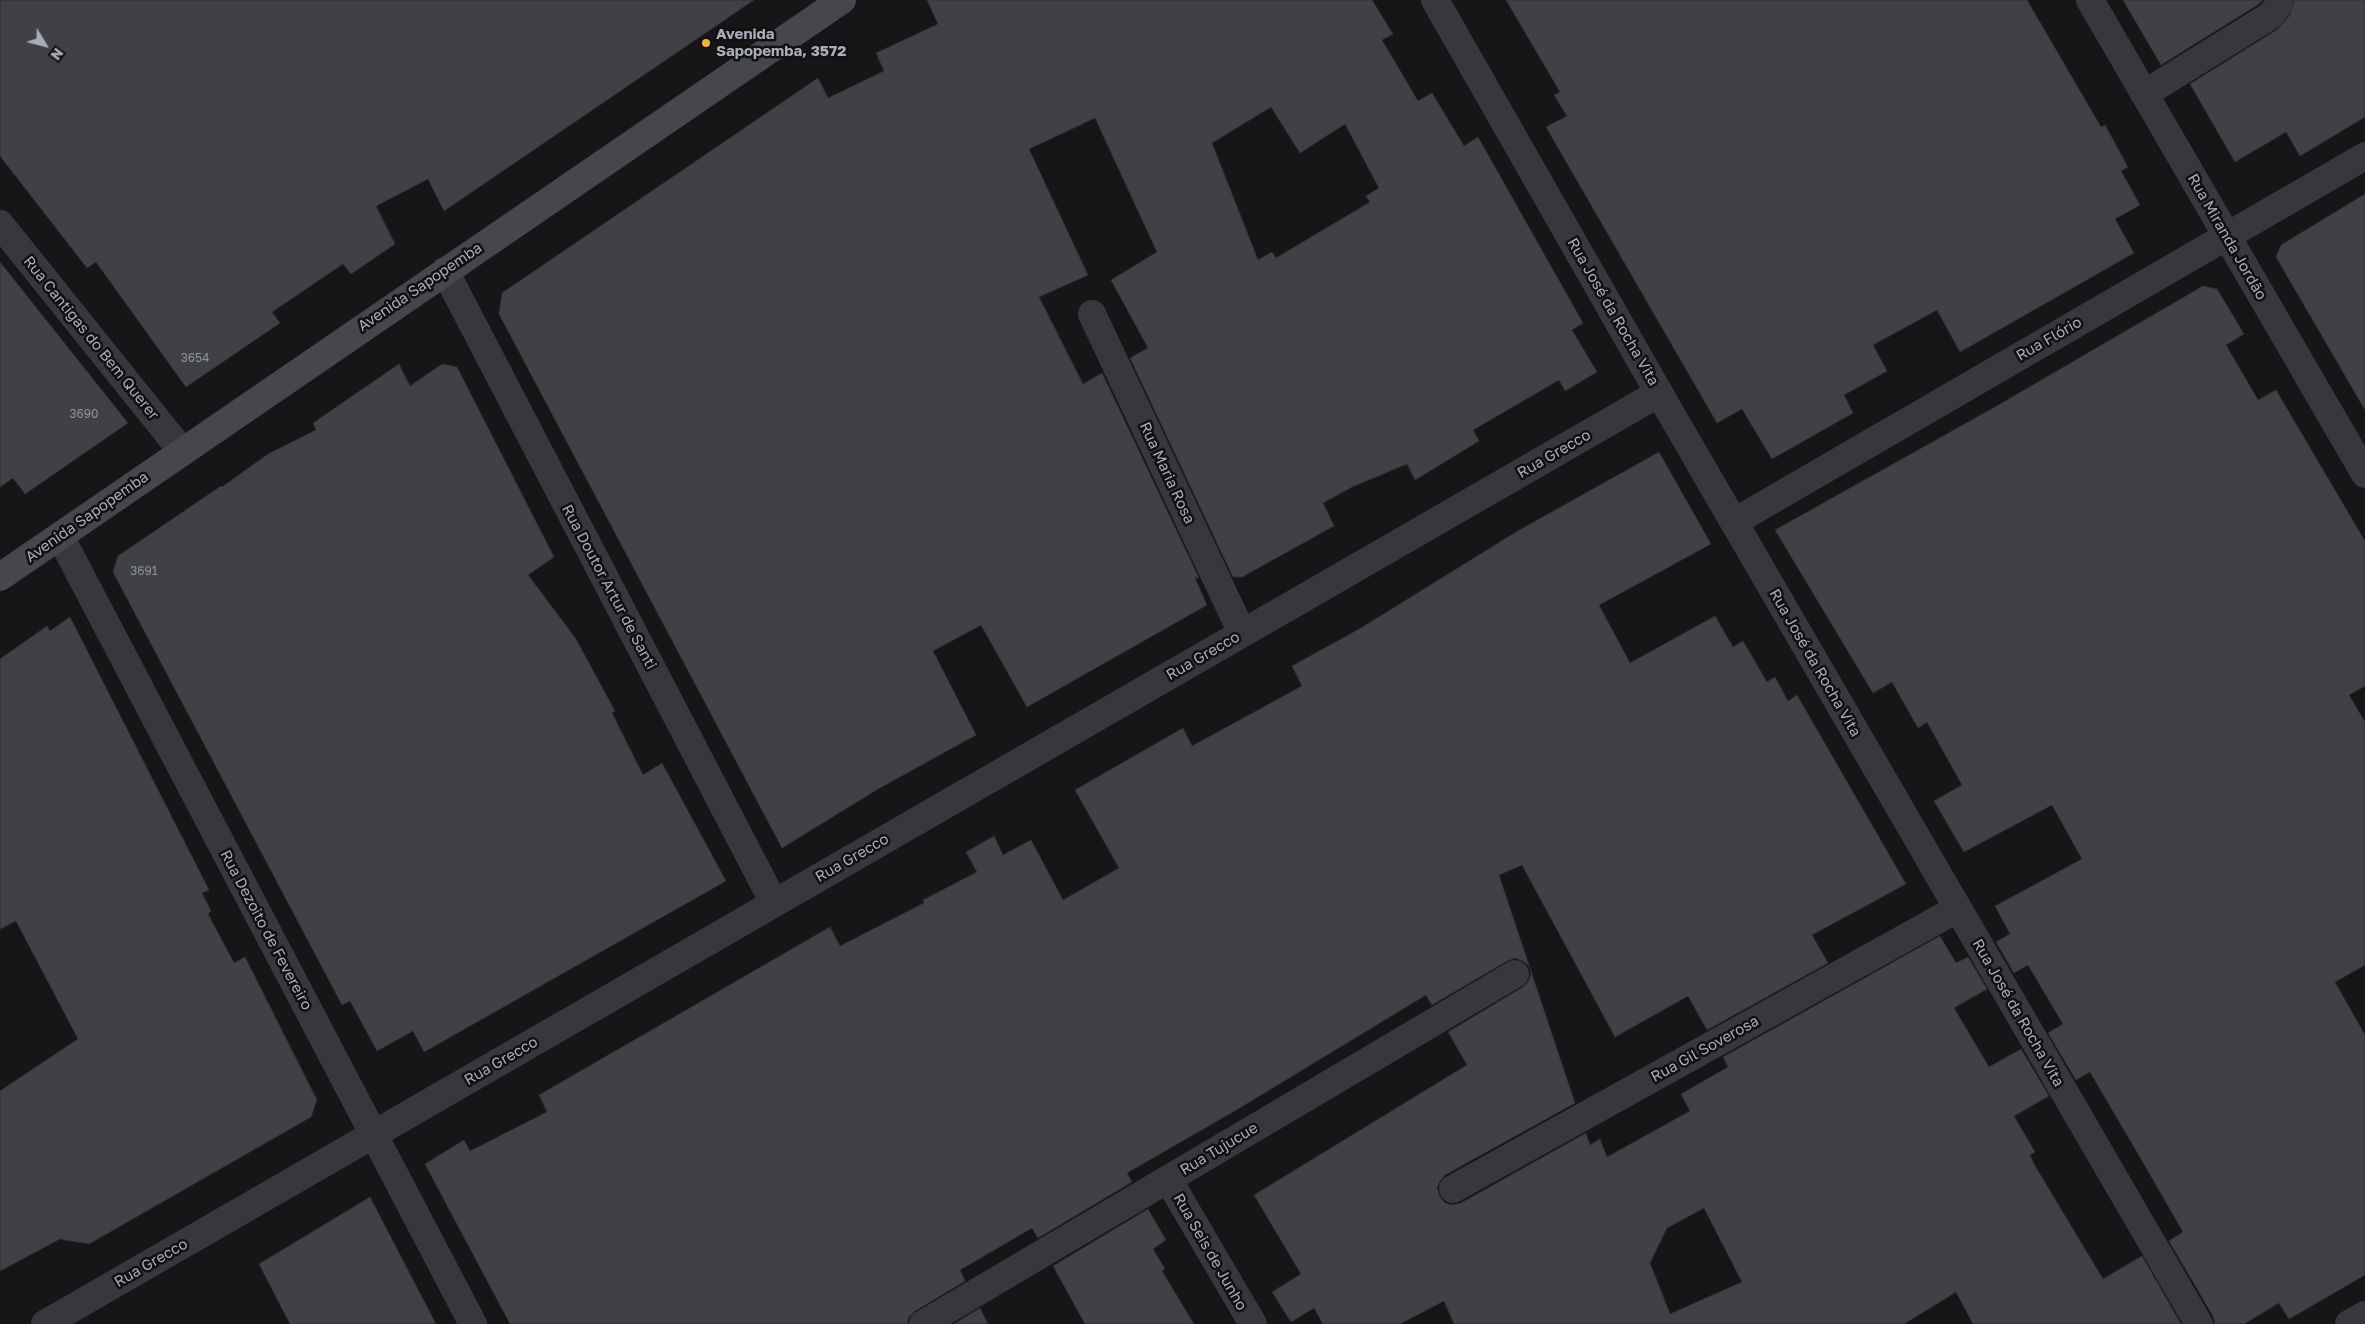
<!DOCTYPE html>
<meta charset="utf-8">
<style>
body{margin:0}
#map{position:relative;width:2365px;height:1324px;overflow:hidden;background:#161618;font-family:"Golos Text",sans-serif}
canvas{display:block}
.north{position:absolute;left:20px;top:20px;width:50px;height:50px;-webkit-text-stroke:4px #111113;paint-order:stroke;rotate:127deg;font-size:14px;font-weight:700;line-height:20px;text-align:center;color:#a8adb8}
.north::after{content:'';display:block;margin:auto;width:18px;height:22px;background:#a8adb8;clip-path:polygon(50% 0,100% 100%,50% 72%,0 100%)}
</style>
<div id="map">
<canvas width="2365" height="1324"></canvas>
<div class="north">N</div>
</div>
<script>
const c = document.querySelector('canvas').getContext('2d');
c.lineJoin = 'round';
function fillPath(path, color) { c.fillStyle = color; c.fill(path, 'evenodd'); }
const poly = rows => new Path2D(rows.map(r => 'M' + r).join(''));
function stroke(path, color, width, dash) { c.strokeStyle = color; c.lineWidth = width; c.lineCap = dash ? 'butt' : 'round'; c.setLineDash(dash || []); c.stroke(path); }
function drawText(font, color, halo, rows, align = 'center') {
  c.font = font + ' "Golos Text",sans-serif'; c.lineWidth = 5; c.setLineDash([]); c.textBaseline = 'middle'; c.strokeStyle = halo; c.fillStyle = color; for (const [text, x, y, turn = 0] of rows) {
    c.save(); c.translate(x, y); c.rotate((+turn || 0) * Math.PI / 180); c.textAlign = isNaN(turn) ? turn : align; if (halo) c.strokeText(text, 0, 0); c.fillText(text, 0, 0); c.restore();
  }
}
const building = poly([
 [0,0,754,0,444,211,428,179,376,206,395,244,351,274,343,264,272,312,280,323,186,387,96,262,87,268,0,156,0,0],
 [927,0,1372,0,1393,34,1382,40,1418,101,1432,93,1464,146,1478,137,1583,323,1572,330,1597,372,1565,391,1559,380,1473,430,1479,441,1415,480,1407,464,1352,487,1323,503,1334,526,1242,577,1233,577,1130,358,1148,348,1111,280,1157,252,1095,118,1029,149,1088,275,1039,297,1083,384,1102,373,1199,578,1195,578,1207,605,1027,707,981,625,933,651,976,735,878,789,782,848,499,314,502,293,818,78,828,98,884,71,876,53,938,24,927,0],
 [1271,107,1300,153,1345,124,1379,188,1366,196,1370,202,1276,258,1272,252,1258,260,1212,143,1271,107],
 [1506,0,2027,0,2101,127,2105,125,2128,167,2121,171,2140,205,2115,219,2134,253,1960,352,1937,310,1873,345,1887,371,1844,395,1853,413,1772,459,1742,409,1717,423,1546,127,1567,116,1554,95,1560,92,1506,0],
 [2123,0,2263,0,2259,4,2161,65,2123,0],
 [2294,0,2365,0,2365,117,2300,156,2286,132,2235,162,2190,84,2278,29,2290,15,2294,0],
 [2365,194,2365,410,2276,257,2281,245,2365,194],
 [0,262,128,423,25,494,13,478,0,487,0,262],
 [2203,286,2217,289,2244,334,2226,345,2258,400,2276,390,2365,541,2365,686,2349,695,2365,722,2365,965,2335,982,2365,1035,2365,1275,2289,1319,2279,1303,2244,1324,2215,1324,2213,1316,2169,1241,2183,1232,2141,1159,2090,1072,2076,1080,2048,1033,2063,1024,2028,965,2014,973,1996,942,2010,934,1995,906,2082,859,2052,805,1964,852,1934,801,1962,785,1927,722,1918,728,1892,682,1873,693,1775,530,1995,407,2203,286],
 [399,364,410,386,442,364,457,367,554,557,528,575,576,639,615,711,612,713,643,775,662,763,726,881,424,1052,413,1031,377,1051,350,1001,342,1005,113,572,118,556,221,486,222,487,268,454,316,430,313,423,399,364],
 [1659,452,1711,544,1599,605,1630,663,1715,616,1733,647,1743,641,1767,682,1775,677,1788,701,1797,695,1906,884,1812,935,1828,963,1707,1030,1688,996,1615,1037,1522,865,1499,875,1575,1103,1445,1175,1440,1181,1437,1188,1440,1197,1445,1203,1452,1205,1461,1203,1586,1133,1590,1145,1600,1139,1607,1157,1690,1111,1681,1094,1728,1067,1723,1057,1940,936,1956,963,1968,957,1987,989,1954,1008,1989,1067,2021,1049,2049,1096,2014,1116,2035,1152,2030,1155,2034,1164,2103,1279,2142,1256,2181,1324,1973,1324,1956,1292,1904,1324,1454,1324,1444,1301,1400,1324,1323,1324,1314,1308,1291,1322,1272,1292,1301,1274,1254,1195,1467,1065,1448,1032,1523,987,1528,982,1531,974,1529,966,1523,961,1515,958,1507,961,1432,1005,1426,995,1238,1109,1127,1173,1132,1182,1038,1238,1032,1228,960,1270,965,1281,915,1311,909,1317,907,1324,510,1324,425,1164,464,1140,470,1151,547,1112,539,1095,830,927,840,946,924,903,923,900,977,872,966,852,994,836,1003,855,1031,840,1063,900,1119,868,1075,790,1183,728,1192,746,1302,686,1292,666,1361,628,1516,532,1659,452],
 [1704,1208,1742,1282,1670,1314,1650,1263,1667,1228,1704,1208],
 [70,617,209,890,202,893,211,911,208,914,234,963,245,957,317,1100,311,1117,89,1244,60,1239,0,1271,0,1091,78,1039,16,921,0,929,0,659,47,626,50,631,70,617],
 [370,1197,436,1324,290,1324,259,1264,370,1197],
 [1148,1209,1166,1240,1153,1249,1165,1269,1162,1271,1194,1324,1085,1324,1053,1266,1148,1209],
 [980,1308,988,1324,954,1324,980,1308]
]);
const minor = poly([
 [2144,94,2270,16,2278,6,2279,0],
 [0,224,182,451],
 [445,271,774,903],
 [1092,314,1242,633],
 [1734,522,2365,156],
 [60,536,473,1324],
 [1168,1179,1253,1324],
 [1453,1189,1957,909],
 [45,1324,1659,393],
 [923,1324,1515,974],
 [2349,1324,2365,1315]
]);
const tertiary = poly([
 [1435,0,1659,393,2199,1324],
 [2090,0,2365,474]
]);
const secondary = poly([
 [0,577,842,0]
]);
const markers = [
 [706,43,5,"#f2b134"]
];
const numberNames = [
 ["3654",195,358],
 ["3690",84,414],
 ["3691",144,571]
];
const poiNames = [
 ["Avenida",716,34],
 ["Sapopemba, 3572",716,51]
];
const streetNames = [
 ["Rua Miranda Jordão",2227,237,60],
 ["Avenida Sapopemba",420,287,-34],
 ["Rua José da Rocha Vita",1613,312,60],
 ["Rua Cantigas do Bem Querer",91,338,51],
 ["Rua Flório",2049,339,-30],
 ["Rua Grecco",1554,454,-30],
 ["Rua Maria Rosa",1167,473,65],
 ["Avenida Sapopemba",87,517,-35],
 ["Rua Doutor Artur de Santi",609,587,62],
 ["Rua Grecco",1203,656,-30],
 ["Rua José da Rocha Vita",1815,663,60],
 ["Rua Grecco",852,858,-30],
 ["Rua Dezoito de Fevereiro",266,930,62],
 ["Rua José da Rocha Vita",2018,1013,60],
 ["Rua Gil Soverosa",1705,1049,-29],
 ["Rua Grecco",501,1061,-30],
 ["Rua Tujucue",1219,1149,-31],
 ["Rua Seis de Junho",1210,1252,60],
 ["Rua Grecco",151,1263,-30]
];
fillPath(building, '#404145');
stroke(building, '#303034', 1);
stroke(minor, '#37383d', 28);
stroke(tertiary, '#37383d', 28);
stroke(secondary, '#45474d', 28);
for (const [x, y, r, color] of markers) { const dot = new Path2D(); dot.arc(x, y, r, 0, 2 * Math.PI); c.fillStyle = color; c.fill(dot); stroke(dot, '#111113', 2); }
drawText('12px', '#8e929b', null, numberNames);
drawText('bold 15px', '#a8adb8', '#111113', poiNames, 'left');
drawText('15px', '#a8adb8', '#111113', streetNames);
</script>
